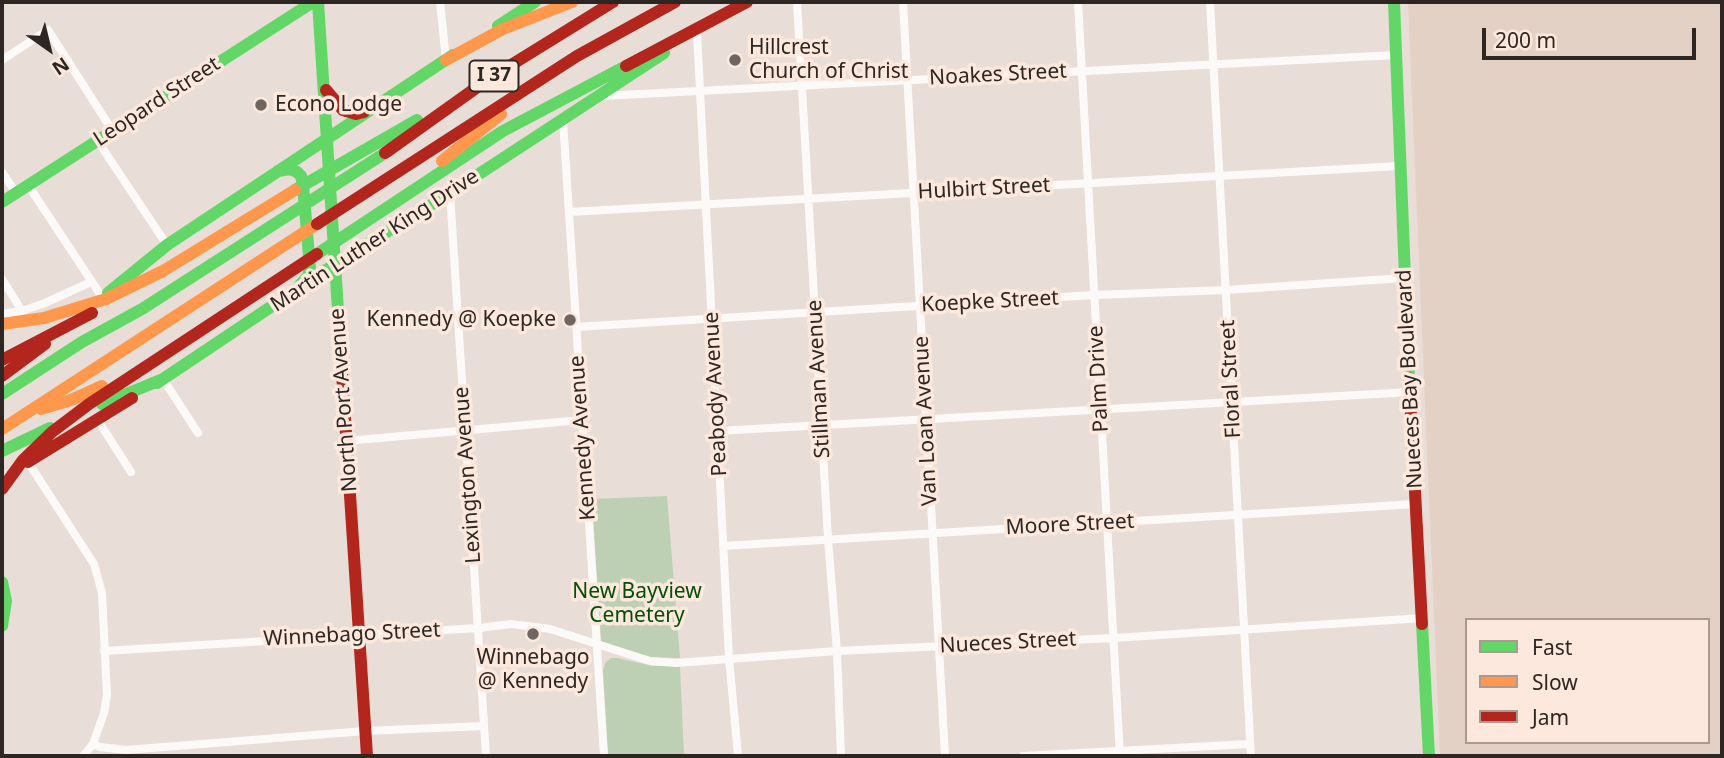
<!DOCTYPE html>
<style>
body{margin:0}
#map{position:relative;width:1724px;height:758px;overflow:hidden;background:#e9ddd7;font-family:"Noto Sans",sans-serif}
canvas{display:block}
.frame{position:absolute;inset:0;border:4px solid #2e2622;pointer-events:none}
.legend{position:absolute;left:1465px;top:618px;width:245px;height:126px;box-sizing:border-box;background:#fde8dd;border:2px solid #aa9a92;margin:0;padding:9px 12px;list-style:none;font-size:21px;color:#2e2622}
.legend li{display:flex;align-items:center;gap:14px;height:35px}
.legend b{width:35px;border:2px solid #aa9a92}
.north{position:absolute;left:14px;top:14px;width:70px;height:70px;-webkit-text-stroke:5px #fde8dd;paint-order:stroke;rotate:146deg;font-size:19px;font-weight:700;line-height:28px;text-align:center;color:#2e2622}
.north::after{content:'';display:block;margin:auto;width:24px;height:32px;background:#2e2622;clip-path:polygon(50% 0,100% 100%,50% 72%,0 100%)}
.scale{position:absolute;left:1482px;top:28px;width:214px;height:32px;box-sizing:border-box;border:4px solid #2e2622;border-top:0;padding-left:9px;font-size:21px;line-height:24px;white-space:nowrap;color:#2e2622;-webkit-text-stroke:5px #fde8dd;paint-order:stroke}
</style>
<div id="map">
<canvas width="1724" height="758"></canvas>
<div class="frame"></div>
<ul class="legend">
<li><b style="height:9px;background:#63d668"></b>Fast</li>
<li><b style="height:9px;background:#ff974d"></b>Slow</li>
<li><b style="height:9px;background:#b3261e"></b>Jam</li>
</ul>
<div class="north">N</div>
<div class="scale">200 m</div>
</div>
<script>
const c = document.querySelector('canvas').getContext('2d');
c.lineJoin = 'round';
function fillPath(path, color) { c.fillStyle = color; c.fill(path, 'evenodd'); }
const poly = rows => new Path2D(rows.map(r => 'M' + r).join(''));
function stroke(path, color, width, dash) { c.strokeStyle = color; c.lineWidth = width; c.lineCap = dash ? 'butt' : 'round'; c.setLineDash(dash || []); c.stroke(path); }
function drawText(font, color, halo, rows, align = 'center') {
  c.font = font + ' "Noto Sans",sans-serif'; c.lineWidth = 7; c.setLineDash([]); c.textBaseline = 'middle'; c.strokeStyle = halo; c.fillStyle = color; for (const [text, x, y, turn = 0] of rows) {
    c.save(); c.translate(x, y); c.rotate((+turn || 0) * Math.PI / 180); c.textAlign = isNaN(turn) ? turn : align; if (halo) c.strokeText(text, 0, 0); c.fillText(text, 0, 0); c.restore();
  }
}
const built = poly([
 [1408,2,1722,2,1722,756,1440,756],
 [1467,620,1708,620,1708,742,1467,742]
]);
const green = poly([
 [667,496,680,658,650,657,602,642,601,639,592,499],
 [611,658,617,658,653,666,680,666,684,756,608,756,603,671,605,663]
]);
const street = poly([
 [440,2,446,60],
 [797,2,828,539,837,651,841,756],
 [903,2,945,756],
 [1078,2,1120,756],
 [1210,2,1251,756],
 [697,32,729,658,738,756],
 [2,60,48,30,112,130],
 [602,96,1396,55],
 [563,120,604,756],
 [97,140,167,245],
 [2,172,16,193],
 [28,185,102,297],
 [450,193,486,756],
 [569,212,1399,166],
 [2,279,22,311],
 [2,314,22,311,45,303,91,282],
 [576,327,1094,295,1226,290,1404,278],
 [163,379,198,433],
 [97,419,131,472],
 [718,431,1411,392],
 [346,441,582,420],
 [28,462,94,564,102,593,107,695,104,713,93,744,83,756],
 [723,546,1416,504],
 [104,651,478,628,511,624,550,629,650,661,676,663,837,651,1114,638,1423,618],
 [93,744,100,747,126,750,365,731,484,726],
 [1023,756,1250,744]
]);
const fast = poly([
 [318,2,339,326],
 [1394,2,1409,378],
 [498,26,535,2],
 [278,171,290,169,297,172,301,176,303,185,310,268,308,276,300,285],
 [295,190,417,120],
 [2,202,313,2],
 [317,254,503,131,626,66],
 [108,293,167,245,453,55],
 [157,383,335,264,450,193,664,53],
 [2,394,82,342,142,309,385,153],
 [102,404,163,379],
 [2,451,50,428],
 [2,582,6,601,2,626],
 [1422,624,1429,756]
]);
const slow = poly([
 [446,60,503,29,572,2],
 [442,161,501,114],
 [2,324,44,318,106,299,163,271,295,190],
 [41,409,71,400,102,386],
 [2,429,317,224]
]);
const jam = poly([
 [626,66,747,2],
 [326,90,343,110,356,114,364,112],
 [385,153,490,78,613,2],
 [317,224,577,56,675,2],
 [339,326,367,756],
 [2,360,92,313],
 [2,376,45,344],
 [1409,378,1422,624],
 [28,462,132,398],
 [2,489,23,460,52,432,89,404,317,254]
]);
const markers = [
 [735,60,7,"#6f6661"],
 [261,105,7,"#6f6661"],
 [570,320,7,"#6f6661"],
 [533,634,7,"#6f6661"]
];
const shields = [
 [494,76,49]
];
const shieldNames = [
 ["I 37",494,76]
];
const poiNames = [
 ["Hillcrest",749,48],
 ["Church of Christ",749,72],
 ["Econo Lodge",275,105],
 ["Kennedy @ Koepke",556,320,"right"],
 ["Winnebago",533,658,"center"],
 ["@ Kennedy",533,682,"center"]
];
const streetNames = [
 ["Noakes Street",998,75,-3],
 ["Leopard Street",157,102,-33],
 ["Hulbirt Street",984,189,-3],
 ["Martin Luther King Drive",375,241,-33],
 ["Koepke Street",990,302,-3],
 ["Stillman Avenue",819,379,-93],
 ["Palm Drive",1099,379,-93],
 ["Floral Street",1231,379,-93],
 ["Nueces Bay Boulevard",1410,379,-93],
 ["Peabody Avenue",716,394,-93],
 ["North Port Avenue",344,400,-94],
 ["Van Loan Avenue",926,421,-93],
 ["Kennedy Avenue",583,438,-94],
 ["Lexington Avenue",468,475,-94],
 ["Moore Street",1070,525,-3],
 ["Winnebago Street",352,635,-3],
 ["Nueces Street",1008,643,-3]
];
const parkNames = [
 ["New Bayview",637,592],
 ["Cemetery",637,616]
];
fillPath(built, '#e4d1c5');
fillPath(green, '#bed0b4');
stroke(street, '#fcfaf9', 8);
stroke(fast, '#63d668', 12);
stroke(slow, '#ff974d', 12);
stroke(jam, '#b3261e', 12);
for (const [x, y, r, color] of markers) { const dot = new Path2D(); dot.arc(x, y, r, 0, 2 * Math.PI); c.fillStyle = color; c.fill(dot); stroke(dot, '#fde8dd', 2.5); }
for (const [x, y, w] of shields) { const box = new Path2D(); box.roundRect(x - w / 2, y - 15.5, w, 31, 5); c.fillStyle = '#fde8dd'; c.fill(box); stroke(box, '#2e2622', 2); }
drawText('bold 19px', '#2e2622', null, shieldNames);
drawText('21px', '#2e2622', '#fde8dd', poiNames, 'left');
drawText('21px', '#2e2622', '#fde8dd', streetNames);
drawText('21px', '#044d05', '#fde8dd', parkNames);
</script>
